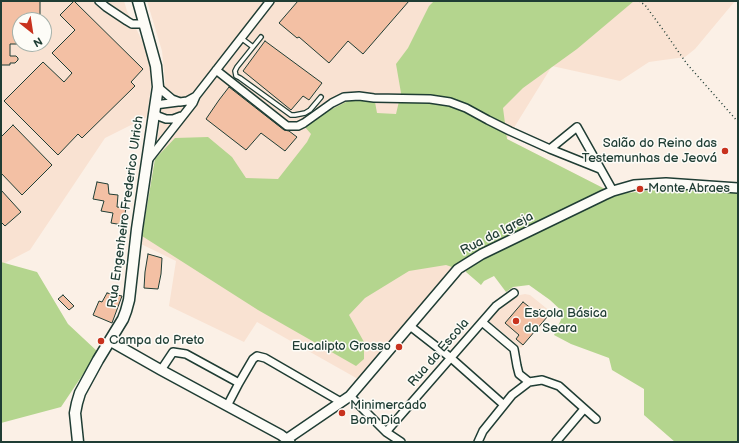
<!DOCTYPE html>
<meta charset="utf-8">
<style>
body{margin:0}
#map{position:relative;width:739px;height:443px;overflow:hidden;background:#fbf0e6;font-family:"Balsamiq Sans",sans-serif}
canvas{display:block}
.frame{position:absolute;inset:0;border:2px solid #1f3d34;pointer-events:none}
.north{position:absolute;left:12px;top:12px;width:40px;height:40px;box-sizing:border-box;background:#fdfcf7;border:1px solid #a4b0a9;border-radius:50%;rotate:150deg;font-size:11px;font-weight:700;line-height:16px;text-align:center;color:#1f3d34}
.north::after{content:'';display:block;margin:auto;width:14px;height:18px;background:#c8321e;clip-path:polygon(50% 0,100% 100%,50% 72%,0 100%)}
</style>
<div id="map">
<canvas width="739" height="443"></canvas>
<div class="frame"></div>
<div class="north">N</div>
</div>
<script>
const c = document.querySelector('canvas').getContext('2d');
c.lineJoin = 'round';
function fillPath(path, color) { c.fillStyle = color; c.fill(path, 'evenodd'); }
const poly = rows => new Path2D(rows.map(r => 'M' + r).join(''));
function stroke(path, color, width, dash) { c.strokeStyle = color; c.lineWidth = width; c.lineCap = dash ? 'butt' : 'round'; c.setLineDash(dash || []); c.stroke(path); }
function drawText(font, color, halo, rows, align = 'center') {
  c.font = font + ' "Balsamiq Sans",sans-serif'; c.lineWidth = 3; c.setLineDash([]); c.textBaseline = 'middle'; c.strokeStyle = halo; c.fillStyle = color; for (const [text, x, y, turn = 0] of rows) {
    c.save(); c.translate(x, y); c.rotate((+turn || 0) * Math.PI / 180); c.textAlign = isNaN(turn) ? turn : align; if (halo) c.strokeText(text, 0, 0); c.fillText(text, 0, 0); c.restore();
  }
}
const built = poly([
 [1,1,124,1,127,11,147,50,153,71,147,117,105,138,30,250,1,265],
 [20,20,44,20,44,44,20,44],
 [147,1,735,1,695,49,685,57,649,62,620,81,552,66,507,139,605,189,486,247,449,272,358,379,257,322,244,342,169,306,176,261,141,244,155,159,165,82,162,51],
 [525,294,530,295,551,312,521,348,488,320,489,318,501,306,505,306,506,303,520,295]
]);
const green = poly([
 [434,1,634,1,577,49,523,88,503,108,507,139,605,189,486,247,455,268,446,265,409,271,365,298,349,315,364,342,364,359,356,366,258,310,142,236,155,159,175,138,208,137,232,157,246,178,278,179,307,142,311,134,305,127,322,114,352,99,375,102,377,113,396,114,401,93,396,64,408,48,429,6],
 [672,188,738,193,738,442,675,442,644,415,644,389,612,370,609,358,571,344,554,335,564,313,550,300,529,285,513,287,506,292,494,276,484,281,481,285,466,272,467,266,539,231,619,194],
 [1,262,37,272,68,324,98,352,61,407,1,423]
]);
const building = poly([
 [1,1,40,1,40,20,20,20,20,44,10,44,10,56,16,56,18,58,18,60,15,63,10,63,10,65,1,65,1,1],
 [74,1,143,69,131,82,135,86,82,138,78,134,58,155,4,101,43,62,64,82,72,73,52,53,75,30,60,15,74,1],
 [298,1,409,1,363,54,348,41,329,63,299,37,297,38,279,23,298,1],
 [265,41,322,83,309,100,303,96,291,110,243,71,265,41],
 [229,87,284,130,289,131,297,137,285,151,261,133,246,150,206,119,219,100,229,87],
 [13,125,52,165,22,195,1,173,1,137,13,125],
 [97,182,108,184,109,194,118,195,117,207,126,208,123,225,111,223,113,213,101,211,104,201,93,199,97,182],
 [1,190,21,212,5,226,1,222,1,190],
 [148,254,162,258,161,274,158,289,144,288,145,272,148,254],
 [107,293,122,296,112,323,93,315,99,301,102,302,107,293],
 [63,295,74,306,69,310,58,299,63,295],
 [523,302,537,313,540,309,548,316,523,345,516,339,519,335,505,323,523,302]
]);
const path = poly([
 [639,1,645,5,664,31,687,64,738,122]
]);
const service = poly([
 [241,38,253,47,237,67,235,71,236,76,240,78,291,115,295,115,305,113,310,110,321,97],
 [253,47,261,37]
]);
const minor = poly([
 [99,1,106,7,127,21,132,24,145,24],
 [216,70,287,126,298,126,304,123,332,103,344,97,359,96,374,98,430,99,450,102,466,108,488,120,510,131,550,149,600,169],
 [158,87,172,99,180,102,187,101,196,96],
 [155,105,178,102],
 [154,112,158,116,166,119,173,119,181,116],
 [550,149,577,127,613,191],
 [149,159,193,103,196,96,270,1],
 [482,322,514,349,517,366,519,374,529,382,542,380,559,386,596,419],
 [410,326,451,358,504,405],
 [161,370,173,352,186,354,239,383],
 [350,396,386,432,401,442],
 [227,406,239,383,253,359,257,356,265,358,341,402],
 [386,432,496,306,514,293],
 [478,442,483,431,512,395,529,382],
 [556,442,584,409]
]);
const tertiary = poly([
 [110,341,161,370,281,435,290,442],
 [287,439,350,396,458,269,482,254,604,195,613,191,634,185,666,183,738,188]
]);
const secondary = poly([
 [78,442,75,413,77,403,80,393,98,360,123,319,126,311,129,300,137,229,158,87,156,66,138,1]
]);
const markers = [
 [725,151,4,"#c8321e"],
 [640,189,4,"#c8321e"],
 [516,321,4,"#c8321e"],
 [101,341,4,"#c8321e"],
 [399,347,4,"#c8321e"],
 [342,413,4,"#c8321e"]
];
const poiNames = [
 ["Salão do Reino das",717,144,"right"],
 ["Testemunhas de Jeová",717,159,"right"],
 ["Monte Abraes",648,189],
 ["Escola Básica",524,314],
 ["da Seara",524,329],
 ["Campa do Preto",109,341],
 ["Eucalipto Grosso",391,347,"right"],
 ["Minimercado",350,406],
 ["Bom Dia",350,421]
];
const streetNames = [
 ["Rua Engenheiro Frederico Ulrich",126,212,-82],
 ["Rua da Igreja",497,234,-27],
 ["Rua da Escola",439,353,-49]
];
fillPath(built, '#f9e2d2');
fillPath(green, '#b4d58e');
fillPath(building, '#f3c0a4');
stroke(building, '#1f3d34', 1);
stroke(service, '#1f3d34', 6);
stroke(minor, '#1f3d34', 10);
stroke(tertiary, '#1f3d34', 12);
stroke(secondary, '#1f3d34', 13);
stroke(path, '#1f3d34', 1.5, [1, 3]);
stroke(service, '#fdfcf7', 3.5);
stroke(minor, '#fdfcf7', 7);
stroke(tertiary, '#fdfcf7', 9);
stroke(secondary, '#fdfcf7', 10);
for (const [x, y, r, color] of markers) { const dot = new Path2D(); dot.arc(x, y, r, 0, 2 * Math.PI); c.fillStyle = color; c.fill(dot); stroke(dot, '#fdfcf7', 1.5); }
drawText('13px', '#1f3d34', '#fdfcf7', poiNames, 'left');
drawText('13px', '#1f3d34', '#fdfcf7', streetNames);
</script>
